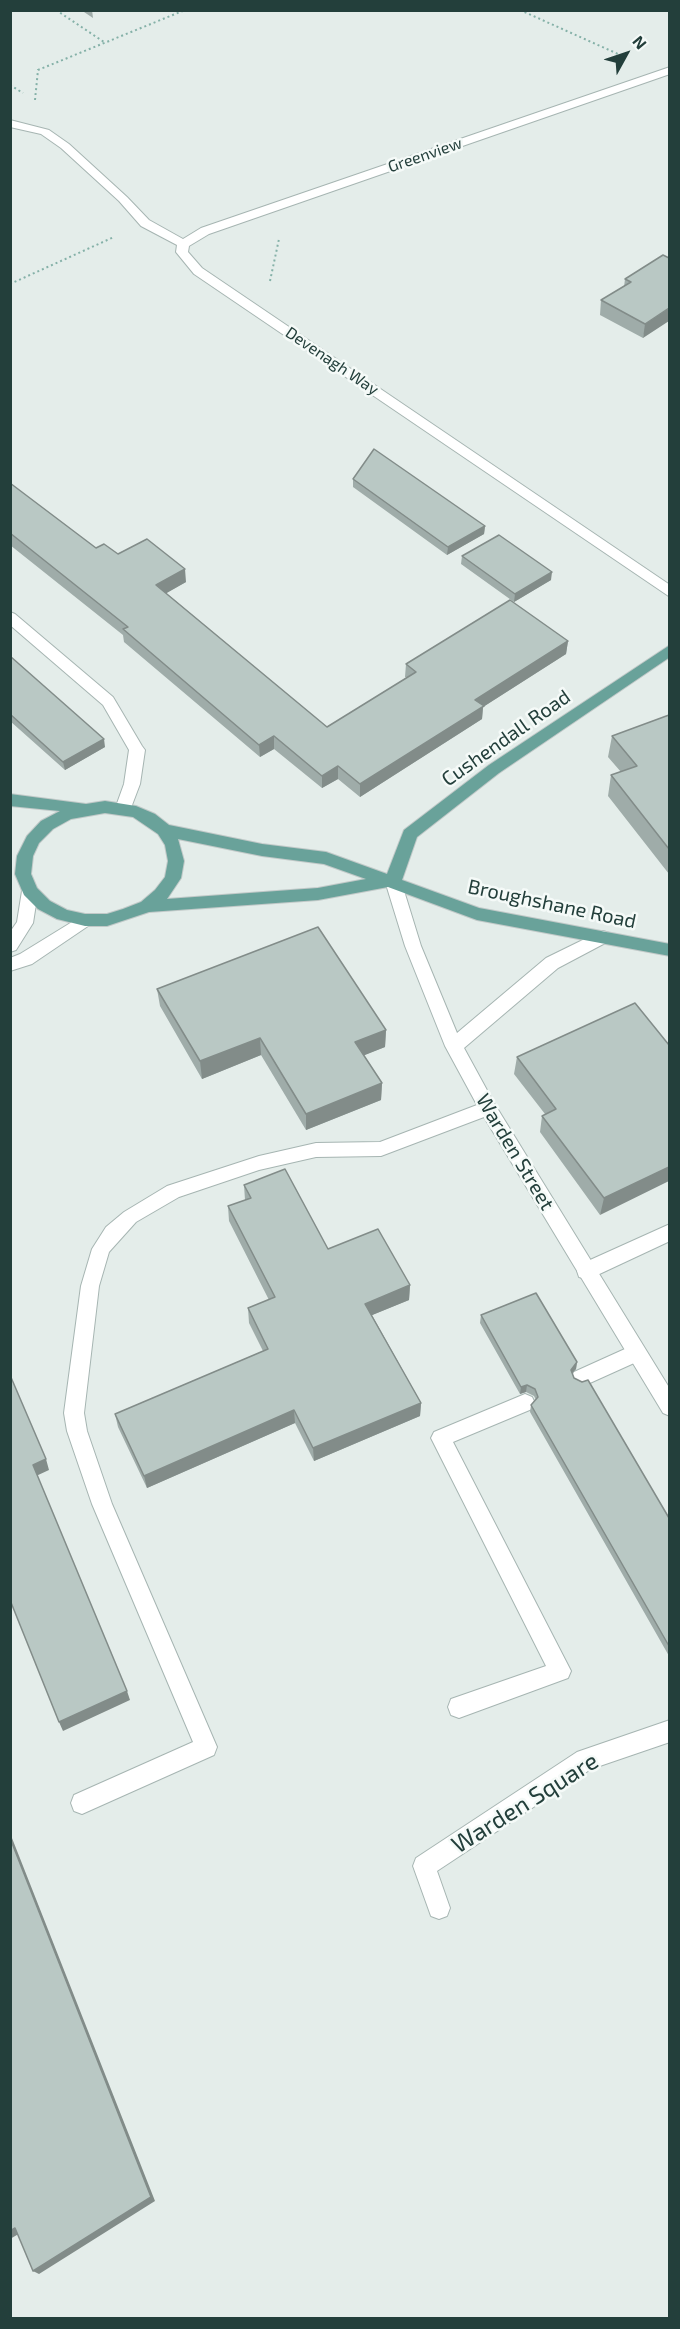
<!DOCTYPE html>
<style>
body{margin:0}
#map{position:relative;width:680px;height:2329px;overflow:hidden;background:#e4edea;font-family:"Exo 2",sans-serif}
canvas{display:block}
.frame{position:absolute;inset:0;border:12px solid #233f3b;pointer-events:none}
.north{position:absolute;left:596px;top:24px;width:60px;height:60px;-webkit-text-stroke:4px #f5faf8;paint-order:stroke;rotate:50deg;font-size:16px;font-weight:700;line-height:24px;text-align:center;color:#233f3b}
.north::after{content:'';display:block;margin:auto;width:21px;height:27px;background:#233f3b;clip-path:polygon(50% 0,100% 100%,50% 72%,0 100%)}
</style>
<div id="map">
<canvas width="680" height="2329"></canvas>
<div class="frame"></div>
<div class="north">N</div>
</div>
<script>
const c = document.querySelector('canvas').getContext('2d');
c.lineJoin = 'round';
const poly = rows => new Path2D(rows.map(r => 'M' + r).join(''));
function stroke(path, color, width, dash) { c.strokeStyle = color; c.lineWidth = width; c.lineCap = dash ? 'butt' : 'round'; c.setLineDash(dash || []); c.stroke(path); }
function fillPath(path, color) { c.fillStyle = color; c.fill(path, 'evenodd'); }
function drawText(font, color, halo, rows, align = 'center') {
  c.font = font + ' "Exo 2",sans-serif'; c.lineWidth = 5; c.setLineDash([]); c.textBaseline = 'middle'; c.strokeStyle = halo; c.fillStyle = color; for (const [text, x, y, turn = 0] of rows) {
    c.save(); c.translate(x, y); c.rotate((+turn || 0) * Math.PI / 180); c.textAlign = isNaN(turn) ? turn : align; if (halo) c.strokeText(text, 0, 0); c.fillText(text, 0, 0); c.restore();
  }
}
const path = poly([
 [56,10,104,42],
 [520,10,618,54],
 [10,85,23,93],
 [35,100,38,70,185,10],
 [270,281,279,239],
 [10,284,114,237]
]);
const service = poly([
 [670,1224,670,1241,593,1277,586,1279,579,1277,577,1271,579,1265,670,1224],
 [636,1344,643,1347,646,1353,643,1359,581,1387,574,1384,571,1378,574,1372,636,1344],
 [525,1394,532,1397,535,1403,532,1409,453,1442,571,1671,568,1678,459,1718,451,1715,448,1707,451,1699,546,1666,431,1438,434,1432,525,1394]
]);
const minor = poly([
 [670,67,670,74,209,234,189,246,188,252,202,268,670,585,670,597,194,274,176,252,177,245,141,226,119,201,61,148,41,134,10,127,10,120,49,130,69,144,127,197,149,220,183,239,201,228,670,67],
 [10,612,15,614,113,697,142,746,145,750,140,784,129,813,117,813,115,809,124,784,129,750,103,705,10,625,10,612],
 [393,875,399,877,401,881,421,946,457,1033,546,958,597,933,603,931,609,933,611,937,609,941,558,968,464,1048,494,1103,670,1389,670,1416,663,1413,484,1117,381,1156,316,1157,259,1170,179,1197,136,1222,109,1252,99,1286,84,1413,87,1431,112,1504,217,1747,214,1755,82,1814,74,1811,71,1803,74,1795,193,1742,92,1504,67,1431,64,1413,81,1286,92,1249,106,1227,124,1212,167,1186,259,1156,316,1143,380,1142,477,1105,445,1046,405,946,385,881,387,877,393,875],
 [670,1720,670,1742,591,1769,437,1871,450,1908,447,1916,439,1919,431,1916,413,1866,416,1858,577,1752,670,1720]
]);
const tertiary = poly([
 [30,885,36,887,38,891,33,923,16,950,10,952,10,932,17,922,22,891,24,887,30,885],
 [85,914,91,916,93,920,91,924,32,964,10,971,10,958,20,954,85,914]
]);
const primary = poly([
 [670,645,670,657,499,773,417,837,402,880,479,908,670,944,670,956,477,920,388,887,318,900,149,912,107,926,85,926,57,919,38,909,24,895,15,874,17,856,27,836,41,821,60,811,10,806,10,794,86,804,105,801,136,806,155,814,169,825,262,844,326,852,387,874,404,830,489,765,670,645],
 [105,813,133,817,158,834,165,845,168,861,165,877,155,890,141,902,123,909,107,914,85,914,67,910,50,901,37,888,31,874,33,856,39,843,53,829,71,819,105,813],
 [178,839,262,856,324,864,366,879,318,888,167,899,181,878,184,861,178,839]
]);
const wall = poly([
 [81,10,92,10,93,18],
 [663,255,643,338,600,315,601,300,624,287,625,279],
 [353,479,485,526,484,534,447,555,353,487],
 [10,483,96,548,118,554,186,582,166,593,327,727,407,678,405,677,406,664,568,641,566,654,483,707,482,719,360,797,338,779,322,788,274,749,260,757,124,642,123,635,10,545],
 [462,556,551,580,514,602,461,564],
 [10,656,105,747,65,770,10,721],
 [669,715,669,874,608,796,611,775,621,772,608,757,612,736],
 [157,989,386,1030,385,1047,364,1055,382,1083,381,1100,306,1130,261,1055,202,1079,160,1006],
 [669,1045,600,1215,540,1132,542,1116,545,1114,514,1074,517,1057],
 [244,1185,328,1249,410,1285,409,1300,372,1315,421,1403,420,1416,314,1461,295,1423,147,1488,118,1427,115,1414,263,1351,249,1323,248,1308,269,1300,229,1221,228,1206,245,1200],
 [481,1315,577,1362,576,1369,572,1373,574,1378,669,1518,669,1656,530,1412,531,1405,536,1400,534,1396,526,1392,520,1394,480,1323]
]);
const shadedWall = poly([
 [669,308,669,321,643,338,645,324],
 [485,526,484,534,447,555,448,547],
 [185,569,186,582,158,598,156,585],
 [552,572,551,580,514,602,515,594],
 [568,641,566,654,483,707,482,719,360,797,360,784,475,700],
 [274,736,274,749,260,757,259,745],
 [104,739,105,747,65,770,63,762],
 [338,766,338,779,322,788,322,776],
 [386,1030,385,1047,355,1059,355,1042],
 [260,1038,261,1055,202,1079,200,1061],
 [382,1083,381,1100,306,1130,306,1114],
 [669,1167,669,1181,600,1215,604,1198],
 [410,1285,409,1300,365,1318,365,1304],
 [577,1362,576,1369,569,1377,571,1370],
 [527,1385,526,1392,520,1394,521,1387],
 [421,1403,420,1416,314,1461,313,1448],
 [294,1410,295,1423,147,1488,144,1476],
 [46,1459,49,1470,36,1476,33,1465],
 [127,1691,130,1700,63,1731,59,1722],
 [10,1833,155,2201,39,2274,33,2271],
 [15,2228,22,2232,10,2239,10,2231]
]);
const building = poly([
 [663,255,669,258,669,308,645,324,601,300,631,282,625,279,663,255],
 [374,449,485,526,448,547,353,479,374,449],
 [10,483,96,548,104,544,118,554,147,539,185,569,156,585,327,727,416,672,406,664,510,600,568,641,475,700,484,706,360,784,338,766,322,776,274,736,259,745,123,629,128,627,10,533,10,483],
 [499,535,552,572,515,594,462,556,499,535],
 [10,656,104,739,63,762,10,714,10,656],
 [669,715,669,849,611,775,637,766,612,736,669,715],
 [318,927,386,1030,355,1042,382,1083,306,1114,260,1038,200,1061,157,989,318,927],
 [635,1003,669,1045,669,1167,604,1198,542,1116,556,1109,517,1057,635,1003],
 [285,1169,328,1249,378,1229,410,1285,365,1304,421,1403,313,1448,294,1410,144,1476,115,1414,268,1349,248,1308,275,1297,228,1206,251,1198,244,1185,285,1169],
 [536,1293,577,1362,571,1370,574,1378,582,1382,588,1380,669,1518,669,1646,531,1405,538,1397,535,1389,527,1385,521,1387,481,1315,536,1293],
 [10,1375,46,1459,33,1465,127,1691,59,1722,10,1600,10,1375],
 [10,1838,151,2197,33,2271,15,2228,10,2231,10,1838]
]);
const farStreetnames = [
 ["Greenview",425,155,-19],
 ["Devenagh Way",332,361,34]
];
const streetNames = [
 ["Cushendall Road",506,738,-35],
 ["Broughshane Road",552,904,12],
 ["Warden Street",515,1152,59]
];
const nearStreetnames = [
 ["Warden Square",525,1803,-32]
];
stroke(service, '#a6b5b2', 2);
stroke(minor, '#a6b5b2', 2);
stroke(tertiary, '#a6b5b2', 2);
stroke(primary, '#c1c9c8', 2);
stroke(path, '#85b1a8', 2, [2, 3]);
fillPath(service, '#fff');
fillPath(minor, '#fff');
fillPath(tertiary, '#fff');
fillPath(primary, '#69a29a');
fillPath(wall, '#9faca9');
fillPath(shadedWall, '#828c89');
fillPath(building, '#b9c8c4');
stroke(building, '#828c89', 1.5);
drawText('16px', '#233f3b', '#f5faf8', farStreetnames);
drawText('20px', '#233f3b', '#f5faf8', streetNames);
drawText('24px', '#233f3b', '#f5faf8', nearStreetnames);
</script>
